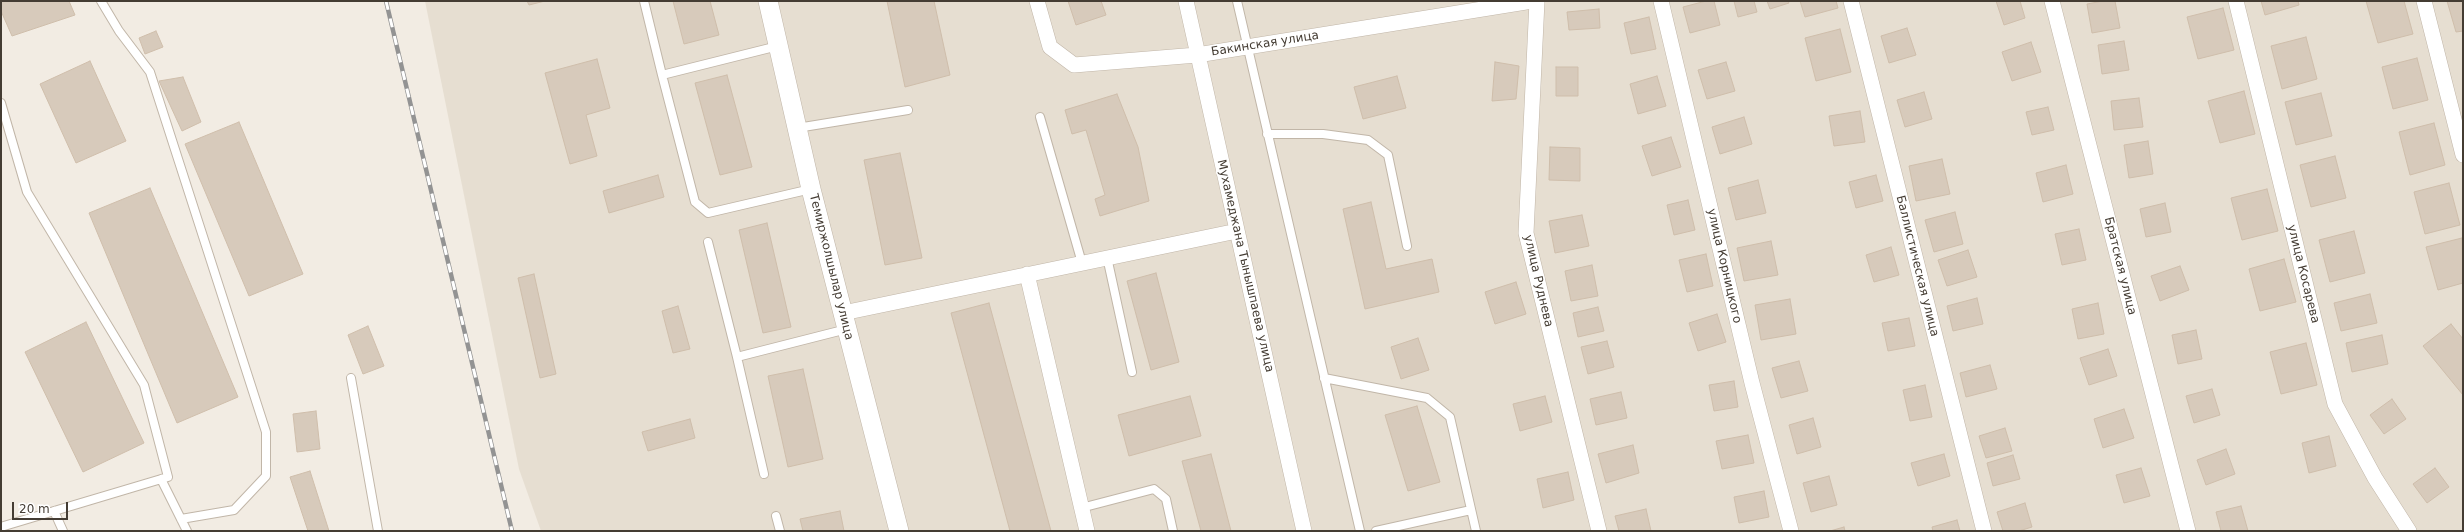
<!DOCTYPE html>
<meta charset="utf-8">
<style>
body{margin:0}
#map{position:relative;width:2464px;height:532px;overflow:hidden;background:#f2ece3;font-family:"DejaVu Sans",sans-serif}
canvas{display:block}
.frame{position:absolute;inset:0;border:2px solid #443c33;pointer-events:none}
.scale{position:absolute;left:12px;top:502px;width:56px;height:18px;box-sizing:border-box;border:2px solid #443c33;border-top:0;padding-left:5px;font-size:12px;line-height:14px;white-space:nowrap;color:#443c33;-webkit-text-stroke:3px #fff;paint-order:stroke}
</style>
<div id="map">
<canvas width="2464" height="532"></canvas>
<div class="frame"></div>
<div class="scale">20 m</div>
</div>
<script>
const c = document.querySelector('canvas').getContext('2d');
c.lineJoin = 'round';
function fillPath(path, color) { c.fillStyle = color; c.fill(path, 'evenodd'); }
const poly = rows => new Path2D(rows.map(r => 'M' + r).join(''));
function stroke(path, color, width, dash) { c.strokeStyle = color; c.lineWidth = width; c.lineCap = dash ? 'butt' : 'round'; c.setLineDash(dash || []); c.stroke(path); }
function drawText(font, color, halo, rows, align = 'center') {
  c.font = font + ' "DejaVu Sans",sans-serif'; c.lineWidth = 3; c.setLineDash([]); c.textBaseline = 'middle'; c.strokeStyle = halo; c.fillStyle = color; for (const [text, x, y, turn = 0] of rows) {
    c.save(); c.translate(x, y); c.rotate((+turn || 0) * Math.PI / 180); c.textAlign = isNaN(turn) ? turn : align; if (halo) c.strokeText(text, 0, 0); c.fillText(text, 0, 0); c.restore();
  }
}
const residential = poly([
 [425,1,2463,1,2463,531,541,531,519,469]
]);
const building = poly([
 [1,1,69,1,75,15,12,36,1,11,1,1],
 [527,1,545,1,529,5,527,1],
 [673,1,710,1,719,35,684,44,673,1],
 [887,1,934,1,950,75,905,87,887,1],
 [1068,1,1101,1,1106,15,1076,25,1068,1],
 [1706,1,1714,1,1720,25,1690,33,1683,7,1706,1],
 [1734,1,1754,1,1757,12,1738,17,1734,1],
 [1767,1,1788,1,1789,3,1770,9,1767,1],
 [1800,1,1836,1,1838,8,1805,17,1800,1],
 [1996,1,2020,1,2025,18,2004,25,1996,1],
 [2103,1,2115,1,2120,28,2092,33,2087,4,2103,1],
 [2261,1,2298,1,2299,5,2265,15,2261,1],
 [2366,1,2404,1,2413,34,2378,43,2366,1],
 [2447,1,2463,1,2463,31,2456,32,2447,1],
 [2223,8,2234,50,2198,59,2187,17,2223,8],
 [1599,9,1600,28,1569,30,1567,12,1599,9],
 [1649,17,1656,49,1631,54,1624,23,1649,17],
 [1907,28,1916,55,1889,63,1881,36,1907,28],
 [1840,29,1851,72,1816,81,1805,38,1840,29],
 [156,31,163,47,145,54,139,38,156,31],
 [2306,37,2317,79,2282,89,2271,46,2306,37],
 [2124,41,2129,70,2102,74,2098,45,2124,41],
 [2031,42,2041,72,2012,81,2002,52,2031,42],
 [2417,58,2428,100,2393,109,2382,67,2417,58],
 [597,59,610,108,586,115,597,156,570,164,545,73,597,59],
 [90,61,126,141,76,163,40,84,90,61],
 [1495,62,1519,66,1516,99,1492,101,1495,62],
 [1726,62,1735,91,1707,99,1698,70,1726,62],
 [1556,67,1578,67,1578,96,1556,96,1556,67],
 [727,75,752,167,720,175,695,83,727,75],
 [1397,76,1406,108,1363,119,1354,87,1397,76],
 [1657,76,1666,106,1638,114,1630,84,1657,76],
 [183,77,201,122,182,131,159,81,183,77],
 [2244,91,2255,134,2220,143,2208,101,2244,91],
 [1924,92,1932,119,1905,127,1897,100,1924,92],
 [2321,93,2332,136,2296,145,2285,102,2321,93],
 [1117,94,1138,147,1149,201,1100,216,1095,199,1105,195,1086,130,1072,134,1065,110,1117,94],
 [2139,98,2143,127,2114,130,2111,101,2139,98],
 [2048,107,2054,130,2032,135,2026,112,2048,107],
 [1860,111,1865,142,1834,146,1829,116,1860,111],
 [1744,117,1752,144,1720,154,1712,127,1744,117],
 [239,122,303,274,249,296,185,144,239,122],
 [2434,123,2445,165,2410,175,2399,132,2434,123],
 [1671,137,1681,167,1652,176,1642,146,1671,137],
 [2148,141,2153,174,2129,178,2124,145,2148,141],
 [1550,147,1580,148,1580,181,1549,180,1550,147],
 [900,153,922,258,885,265,864,160,900,153],
 [2335,156,2346,198,2311,207,2300,165,2335,156],
 [1942,159,1950,194,1916,201,1909,166,1942,159],
 [2066,165,2073,194,2043,202,2036,173,2066,165],
 [658,175,664,197,609,213,603,191,658,175],
 [1876,175,1883,201,1856,208,1849,182,1876,175],
 [1758,180,1766,213,1736,220,1728,188,1758,180],
 [2449,183,2460,225,2425,234,2414,192,2449,183],
 [150,188,238,397,177,423,89,213,150,188],
 [2267,189,2278,231,2242,240,2231,198,2267,189],
 [1688,200,1695,230,1674,235,1667,205,1688,200],
 [1371,202,1386,269,1432,259,1439,292,1365,309,1343,209,1371,202],
 [2165,203,2171,232,2146,237,2140,209,2165,203],
 [1955,212,1963,244,1934,252,1925,220,1955,212],
 [1582,215,1589,246,1555,253,1549,221,1582,215],
 [767,223,791,327,763,333,739,230,767,223],
 [2079,229,2086,260,2062,265,2055,234,2079,229],
 [2354,231,2365,273,2330,282,2319,240,2354,231],
 [2462,238,2463,283,2438,290,2426,247,2462,238],
 [1771,241,1778,275,1744,281,1737,248,1771,241],
 [1891,247,1899,275,1874,282,1866,255,1891,247],
 [1968,250,1977,277,1947,286,1938,260,1968,250],
 [1706,254,1713,286,1687,292,1679,260,1706,254],
 [2284,259,2296,302,2260,311,2249,269,2284,259],
 [1592,265,1598,296,1571,301,1565,271,1592,265],
 [2180,266,2189,290,2160,301,2151,276,2180,266],
 [1156,273,1179,362,1151,370,1127,281,1156,273],
 [534,274,556,374,540,378,518,278,534,274],
 [1516,282,1526,314,1495,324,1485,292,1516,282],
 [2370,294,2377,323,2341,331,2334,303,2370,294],
 [1977,298,1983,324,1953,331,1947,306,1977,298],
 [1790,299,1796,334,1761,340,1755,305,1790,299],
 [989,303,1051,531,1010,531,951,313,989,303],
 [2098,303,2104,334,2078,339,2072,309,2098,303],
 [678,306,690,349,673,353,662,311,678,306],
 [1598,307,1604,331,1578,337,1573,313,1598,307],
 [1717,314,1726,342,1698,351,1689,323,1717,314],
 [1909,318,1915,346,1888,351,1882,323,1909,318],
 [86,322,144,443,83,472,25,352,86,322],
 [2451,324,2463,339,2463,395,2423,346,2451,324],
 [368,326,384,366,363,374,348,335,368,326],
 [2196,330,2202,359,2178,364,2172,335,2196,330],
 [2382,335,2388,364,2352,372,2346,343,2382,335],
 [1418,338,1429,370,1401,379,1391,347,1418,338],
 [1607,341,1614,367,1588,374,1581,347,1607,341],
 [2306,343,2317,385,2281,394,2270,352,2306,343],
 [2108,349,2117,376,2089,385,2080,358,2108,349],
 [1799,361,1808,391,1781,398,1772,368,1799,361],
 [1990,365,1997,389,1966,397,1960,373,1990,365],
 [803,369,823,459,788,467,768,376,803,369],
 [1734,381,1738,407,1714,411,1709,385,1734,381],
 [1925,385,1932,417,1910,421,1903,390,1925,385],
 [2212,389,2220,415,2194,423,2186,396,2212,389],
 [1621,392,1627,418,1596,425,1590,399,1621,392],
 [1190,396,1201,436,1129,456,1118,415,1190,396],
 [1545,396,1552,422,1520,431,1513,404,1545,396],
 [2392,399,2406,419,2384,434,2370,415,2392,399],
 [1417,406,1440,482,1408,491,1385,415,1417,406],
 [2124,409,2134,438,2103,448,2094,419,2124,409],
 [316,411,320,449,297,452,293,414,316,411],
 [1813,418,1821,447,1797,454,1789,425,1813,418],
 [690,419,695,438,648,451,642,432,690,419],
 [2005,428,2012,451,1986,458,1979,436,2005,428],
 [1748,435,1754,463,1722,469,1716,441,1748,435],
 [2329,436,2336,466,2309,473,2302,443,2329,436],
 [1633,445,1639,473,1606,483,1598,454,1633,445],
 [2226,449,2235,474,2206,485,2197,460,2226,449],
 [1211,454,1231,531,1201,531,1182,461,1211,454],
 [1944,454,1950,476,1918,486,1911,463,1944,454],
 [2013,455,2020,479,1993,486,1987,463,2013,455],
 [2141,468,2150,496,2124,503,2116,475,2141,468],
 [2435,468,2449,487,2427,503,2413,484,2435,468],
 [310,471,329,531,308,531,290,477,310,471],
 [1568,472,1574,500,1543,508,1537,479,1568,472],
 [1829,476,1837,505,1811,512,1803,483,1829,476],
 [1764,491,1769,517,1739,523,1734,497,1764,491],
 [2025,503,2032,527,2019,531,2003,531,1997,512,2025,503],
 [2241,506,2248,531,2221,531,2216,512,2241,506],
 [1646,509,1651,531,1619,531,1615,516,1646,509],
 [840,511,844,531,803,531,800,519,840,511],
 [1957,520,1960,531,1933,531,1932,527,1957,520],
 [1844,527,1845,531,1830,531,1844,527]
]);
const service = poly([
 [101,1,119,31,150,72,266,432,266,476,234,510,181,519],
 [644,1,662,75],
 [1237,1,1360,531],
 [778,46,662,75,695,202,708,213,811,189],
 [1,103,27,192,144,385,168,477,1,527],
 [1040,117,1082,263],
 [797,128,908,110],
 [1267,134,1323,134,1368,140,1388,155,1407,246],
 [708,242,737,357],
 [1107,257,1132,372],
 [351,378,378,531],
 [1324,378,1427,398,1450,417,1476,531],
 [764,474,737,357,847,329],
 [161,479,187,531],
 [1081,508,1154,489,1166,499,1173,531],
 [54,511,63,531],
 [776,516,780,531],
 [1376,531,1471,510]
]);
const minor = poly([
 [1037,1,1050,47,1074,65,1197,55,1532,1],
 [1186,1,1304,531],
 [1537,1,1526,233,1599,531],
 [1661,1,1752,383,1791,531],
 [1851,1,1984,531],
 [2052,1,2188,531],
 [2236,1,2335,404,2375,478,2409,531],
 [2424,1,2463,155],
 [1027,274,1087,531],
 [843,313,1237,231]
]);
const tertiary = poly([
 [768,1,811,189,899,531]
]);
const rail = poly([
 [386,1,512,531]
]);
const streetNames = [
 ["Бакинская улица",1265,44,-9],
 ["Мухамеджана Тынышпаева улица",1245,266,77],
 ["улица Корницкого",1724,266,77],
 ["Баллистическая улица",1917,266,76],
 ["Братская улица",2120,266,76],
 ["Темиржолшылар улица",831,267,76],
 ["улица Косарева",2303,274,76],
 ["улица Руднева",1538,281,77]
];
fillPath(residential, '#e6ded1');
fillPath(building, '#d7cabb');
stroke(building, '#cfbeab', 1);
stroke(service, '#c1b6a8', 10);
stroke(minor, '#c1b6a8', 16);
stroke(tertiary, '#c1b6a8', 20);
stroke(service, '#fff', 8);
stroke(minor, '#fff', 15);
stroke(tertiary, '#fff', 19);
stroke(rail, '#939393', 4.5);
stroke(rail, '#fff', 3, [9]);
drawText('12px', '#443c33', '#fff', streetNames);
</script>
